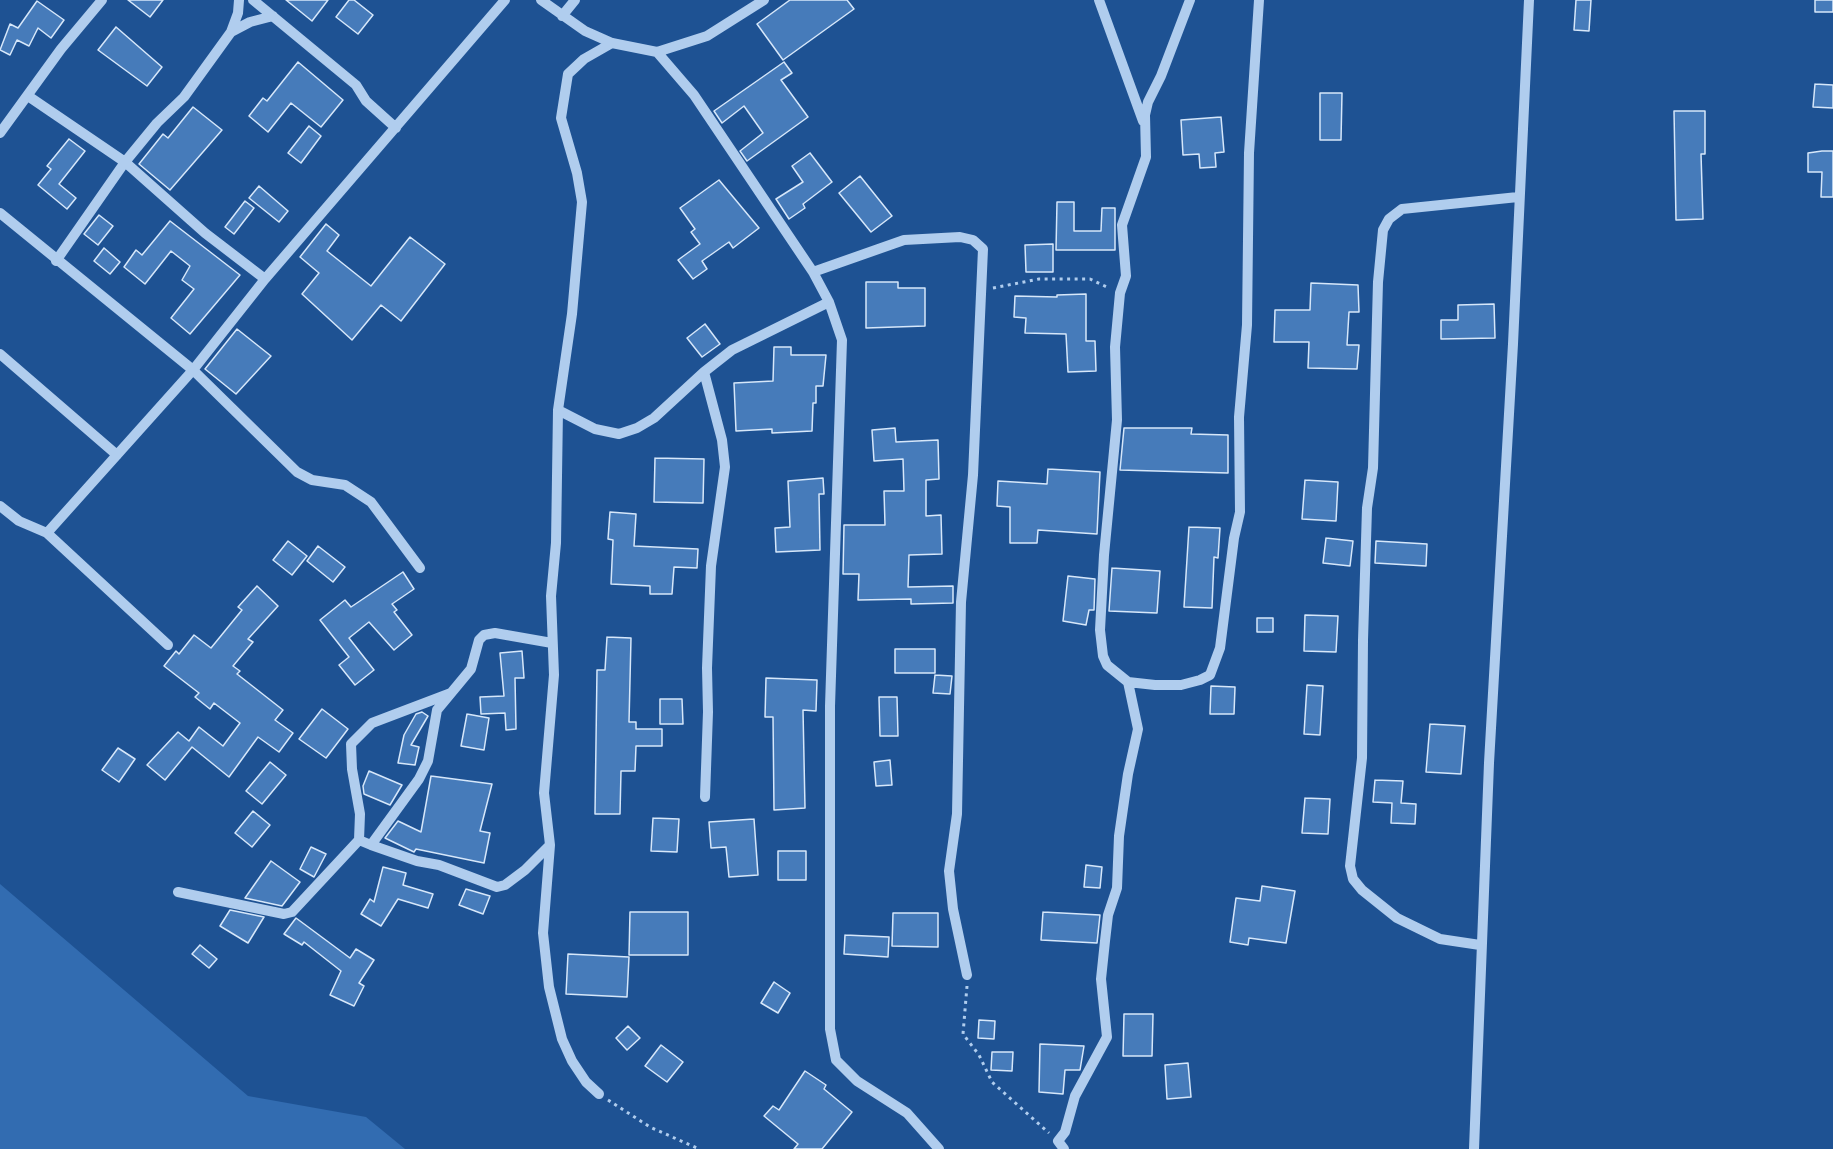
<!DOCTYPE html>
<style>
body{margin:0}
canvas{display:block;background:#1e5293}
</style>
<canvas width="1833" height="1149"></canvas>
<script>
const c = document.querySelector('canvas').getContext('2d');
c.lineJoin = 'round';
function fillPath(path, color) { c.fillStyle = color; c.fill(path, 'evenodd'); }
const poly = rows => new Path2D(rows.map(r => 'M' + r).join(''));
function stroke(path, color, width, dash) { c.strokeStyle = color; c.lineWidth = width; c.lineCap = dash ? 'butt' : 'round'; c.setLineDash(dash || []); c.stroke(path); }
const green = poly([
 [0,884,248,1096,366,1117,405,1149,0,1149]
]);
const building = poly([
 [128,0,163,0,150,17,128,0],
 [286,0,328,0,312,21,286,0],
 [349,0,354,0,373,15,358,34,336,17,349,0],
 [790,0,847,0,854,9,783,60,757,24,790,0],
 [1576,0,1591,0,1589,31,1574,30,1576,0],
 [1815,0,1833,0,1833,12,1815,12,1815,0],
 [37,1,64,20,51,38,38,28,29,46,17,40,10,55,0,50,10,24,18,28,37,1],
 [116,27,162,67,147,86,98,50,116,27],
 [298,62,343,100,321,127,291,103,268,132,249,116,263,98,267,101,298,62],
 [784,62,792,73,781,80,808,117,747,161,740,151,763,133,744,106,722,123,714,111,784,62],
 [1815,84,1833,85,1833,108,1813,107,1815,84],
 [1320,93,1342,93,1341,140,1320,140,1320,93],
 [193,107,222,130,170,190,139,164,163,134,168,138,193,107],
 [1674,111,1705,111,1705,154,1701,154,1703,219,1676,220,1674,111],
 [1221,117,1224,152,1215,153,1216,167,1200,168,1199,154,1183,155,1181,120,1221,117],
 [309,126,321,136,301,163,288,153,309,126],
 [69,139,85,151,59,184,76,198,67,209,38,185,51,169,47,166,69,139],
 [1822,151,1833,151,1833,197,1821,197,1822,172,1808,172,1808,153,1822,151],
 [810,153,832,182,803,204,805,208,789,219,776,199,803,182,792,166,810,153],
 [860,176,892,216,871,232,839,193,860,176],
 [719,180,759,228,733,248,729,242,702,261,707,269,693,279,678,260,700,244,691,232,695,229,680,208,719,180],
 [259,186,288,211,279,222,249,198,259,186],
 [245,201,254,208,234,234,225,227,245,201],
 [1057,202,1074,202,1074,231,1101,231,1102,208,1115,208,1115,250,1056,250,1057,202],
 [99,215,113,226,98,245,84,234,99,215],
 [170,221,240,275,190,334,171,318,194,289,182,280,190,266,171,251,145,284,124,267,136,250,142,255,170,221],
 [326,224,339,235,327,251,371,286,410,237,445,264,401,321,381,305,352,340,302,294,319,273,300,257,326,224],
 [1053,244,1053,272,1026,272,1025,245,1053,244],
 [104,248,120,262,110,274,94,261,104,248],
 [866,282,898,282,898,288,925,288,925,326,866,328,866,282],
 [1311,283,1358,285,1359,312,1349,312,1347,345,1359,345,1357,369,1308,368,1309,342,1274,342,1275,310,1310,310,1311,283],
 [1086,294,1086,341,1095,341,1096,371,1068,372,1066,334,1025,333,1026,318,1014,317,1015,296,1057,297,1057,295,1086,294],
 [1494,304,1495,338,1441,339,1441,320,1458,320,1458,305,1494,304],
 [705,324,720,344,702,357,687,338,705,324],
 [237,329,271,356,236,394,205,369,237,329],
 [774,347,791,347,791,355,826,355,823,386,816,386,816,403,813,403,812,431,772,433,772,429,736,431,734,383,773,381,774,347],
 [895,428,896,442,938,440,939,479,926,480,926,516,941,515,942,554,909,555,908,587,953,586,953,603,911,604,911,599,858,600,859,574,843,574,844,525,885,525,884,491,904,491,903,459,874,461,872,430,895,428],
 [1124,428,1192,428,1191,434,1228,435,1228,473,1120,470,1124,428],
 [655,458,704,459,703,503,654,502,655,458],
 [1048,469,1100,472,1097,534,1038,530,1037,543,1010,543,1010,507,997,506,998,481,1047,484,1048,469],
 [823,478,824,494,819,494,820,550,776,552,775,528,790,527,788,481,823,478],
 [1305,480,1338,482,1336,521,1302,519,1305,480],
 [610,512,636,514,634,546,698,549,697,568,674,567,672,594,650,594,650,586,611,584,613,540,608,539,610,512],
 [1189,527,1220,528,1218,558,1214,557,1212,608,1184,607,1189,527],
 [1326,538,1353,541,1350,566,1323,563,1326,538],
 [288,541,307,556,292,575,273,560,288,541],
 [1376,541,1427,544,1426,566,1375,563,1376,541],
 [318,546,345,567,333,582,307,561,318,546],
 [1112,568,1160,571,1157,613,1109,611,1112,568],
 [403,572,414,589,392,604,397,610,394,612,412,635,394,650,369,622,349,638,374,670,355,685,339,665,349,657,320,620,345,600,351,607,403,572],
 [1068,576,1095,579,1094,610,1089,610,1086,625,1063,621,1068,576],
 [257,586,278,606,248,639,253,642,233,666,240,671,237,674,283,710,275,720,293,733,279,752,258,737,229,777,192,747,165,780,147,765,178,732,189,741,199,727,223,746,240,723,214,703,210,709,195,697,199,693,164,666,176,651,179,654,194,635,211,648,242,610,238,607,257,586],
 [1305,615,1338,616,1336,652,1304,651,1305,615],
 [1257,618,1273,618,1273,632,1257,632,1257,618],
 [607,637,631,638,629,722,636,722,636,729,662,729,662,746,636,746,635,771,621,771,620,814,595,814,597,670,605,670,607,637],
 [895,649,935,649,935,673,895,673,895,649],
 [522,651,524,678,515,678,516,729,506,730,505,713,481,714,480,697,504,696,500,653,522,651],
 [935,675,952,676,950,694,933,693,935,675],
 [766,678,817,680,816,711,803,710,805,808,774,810,773,717,765,717,766,678],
 [1307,685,1323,686,1320,735,1304,734,1307,685],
 [1211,686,1235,687,1234,714,1210,714,1211,686],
 [879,697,897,697,898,736,880,736,879,697],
 [660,699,682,699,683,724,660,724,660,699],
 [322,709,348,729,326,758,299,739,322,709],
 [422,712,428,716,411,745,419,747,415,765,398,763,404,735,416,714,422,712],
 [467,714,489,718,484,750,461,746,467,714],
 [1430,724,1465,726,1461,774,1426,772,1430,724],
 [118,748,135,759,119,782,102,770,118,748],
 [890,760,892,785,876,786,874,762,890,760],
 [270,762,286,775,262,804,246,791,270,762],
 [369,771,402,785,390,805,364,794,363,786,369,771],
 [431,776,492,784,480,831,490,833,484,863,416,849,414,852,385,838,398,821,421,832,431,776],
 [1375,780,1403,781,1401,803,1416,804,1415,824,1391,823,1392,803,1373,802,1375,780],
 [1305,798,1330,799,1328,834,1302,833,1305,798],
 [253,811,270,825,252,847,235,833,253,811],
 [653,818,679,819,677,852,651,851,653,818],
 [754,819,758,875,729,877,726,847,711,848,709,822,754,819],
 [311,847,326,854,314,877,300,869,311,847],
 [778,851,806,851,806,880,778,880,778,851],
 [271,861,300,882,282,906,245,898,271,861],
 [1086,865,1102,867,1100,888,1084,887,1086,865],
 [383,867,406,873,403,885,433,894,428,908,398,899,381,926,361,914,370,899,374,902,383,867],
 [1262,886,1295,891,1286,943,1249,938,1248,945,1230,942,1236,898,1260,901,1262,886],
 [466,889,490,896,483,914,459,905,466,889],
 [230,910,264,917,248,943,220,926,230,910],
 [630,912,688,912,688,955,629,955,630,912],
 [1043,912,1100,915,1097,943,1041,940,1043,912],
 [893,913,938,913,938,947,892,946,893,913],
 [296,918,350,958,356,949,374,960,359,983,364,986,354,1006,330,995,341,971,304,942,302,945,284,934,296,918],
 [845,935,889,937,888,957,844,954,845,935],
 [200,945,217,959,209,968,192,954,200,945],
 [568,954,629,957,627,997,566,994,568,954],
 [774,982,790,993,778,1013,761,1003,774,982],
 [1124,1014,1153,1014,1152,1056,1123,1056,1124,1014],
 [979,1020,995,1021,994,1039,978,1038,979,1020],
 [628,1026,640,1038,627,1050,616,1038,628,1026],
 [1040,1044,1084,1046,1080,1070,1065,1070,1063,1094,1039,1092,1040,1044],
 [661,1045,683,1062,667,1082,645,1066,661,1045],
 [992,1052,1013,1052,1012,1071,991,1070,992,1052],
 [1188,1063,1191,1097,1167,1099,1165,1065,1188,1063],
 [805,1071,826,1085,824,1089,852,1112,822,1149,794,1149,798,1144,764,1116,773,1106,779,1110,805,1071]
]);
const path = poly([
 [993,288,1039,279,1090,279,1109,288],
 [967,986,963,1034,979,1055,992,1082,1049,1133],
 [608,1100,650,1127,699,1149]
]);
const minor = poly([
 [253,0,356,85,366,101,396,128],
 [541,0,585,31,612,43,657,52,707,36,764,0],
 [1099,0,1143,121],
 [562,16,575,0],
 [231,32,250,22,273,16],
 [657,52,694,95,813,272,829,302,842,340,830,706,830,1029,836,1060,857,1081,907,1113,939,1149],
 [28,96,125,162,205,233,265,279],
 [0,133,61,49,102,0],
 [0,213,193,370,297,472,312,480,345,485,371,502,420,568],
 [56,261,125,162,157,123,184,97,231,32,238,13,239,0],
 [813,272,904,240,960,237,973,240,983,249,973,475,961,602,957,814,949,871,953,909,967,975],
 [0,354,117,455],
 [704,372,722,440,725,467,711,566,707,668,708,712,705,797],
 [558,410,595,429,619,434,637,428,654,418,704,372,732,350,829,302],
 [0,506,19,521,47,533],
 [168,645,47,533,193,370,265,279,505,0],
 [1128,682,1155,685,1181,685,1200,680,1210,675,1220,648,1234,538,1240,512,1239,417,1247,325,1249,153,1259,0],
 [359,840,371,845,419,779,428,761,437,710,471,669,479,640,484,635,495,633,552,643],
 [371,845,417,861,439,865,497,887,505,885,525,870,550,845],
 [178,892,284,914,292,912,359,840,360,814,352,769,351,744,372,723,451,693],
 [1480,945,1440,939,1397,918,1362,890,1353,879,1350,866,1362,758,1363,640,1367,508,1373,468,1378,282,1383,230,1389,219,1402,209,1518,197],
 [599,1094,586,1082,572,1061,562,1039,549,987,543,933,550,845,544,793,554,675,551,596,556,543,558,410,572,314,582,202,577,173,561,118,568,74,584,59,612,43],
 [1064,1149,1058,1141,1065,1132,1075,1096,1107,1037,1101,979,1105,941,1108,915,1117,888,1119,836,1128,774,1138,729,1128,682,1107,665,1103,656,1100,630,1104,555,1117,420,1115,347,1120,293,1126,276,1122,225,1146,157,1145,115,1148,102,1161,76,1190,0],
 [1474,1149,1489,763,1513,344,1529,0]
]);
fillPath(green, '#326cb1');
fillPath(building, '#467bba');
stroke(building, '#d6e7fa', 1.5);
stroke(path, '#b0cdee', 3, [3, 4.5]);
stroke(minor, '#b0cdee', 10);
</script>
